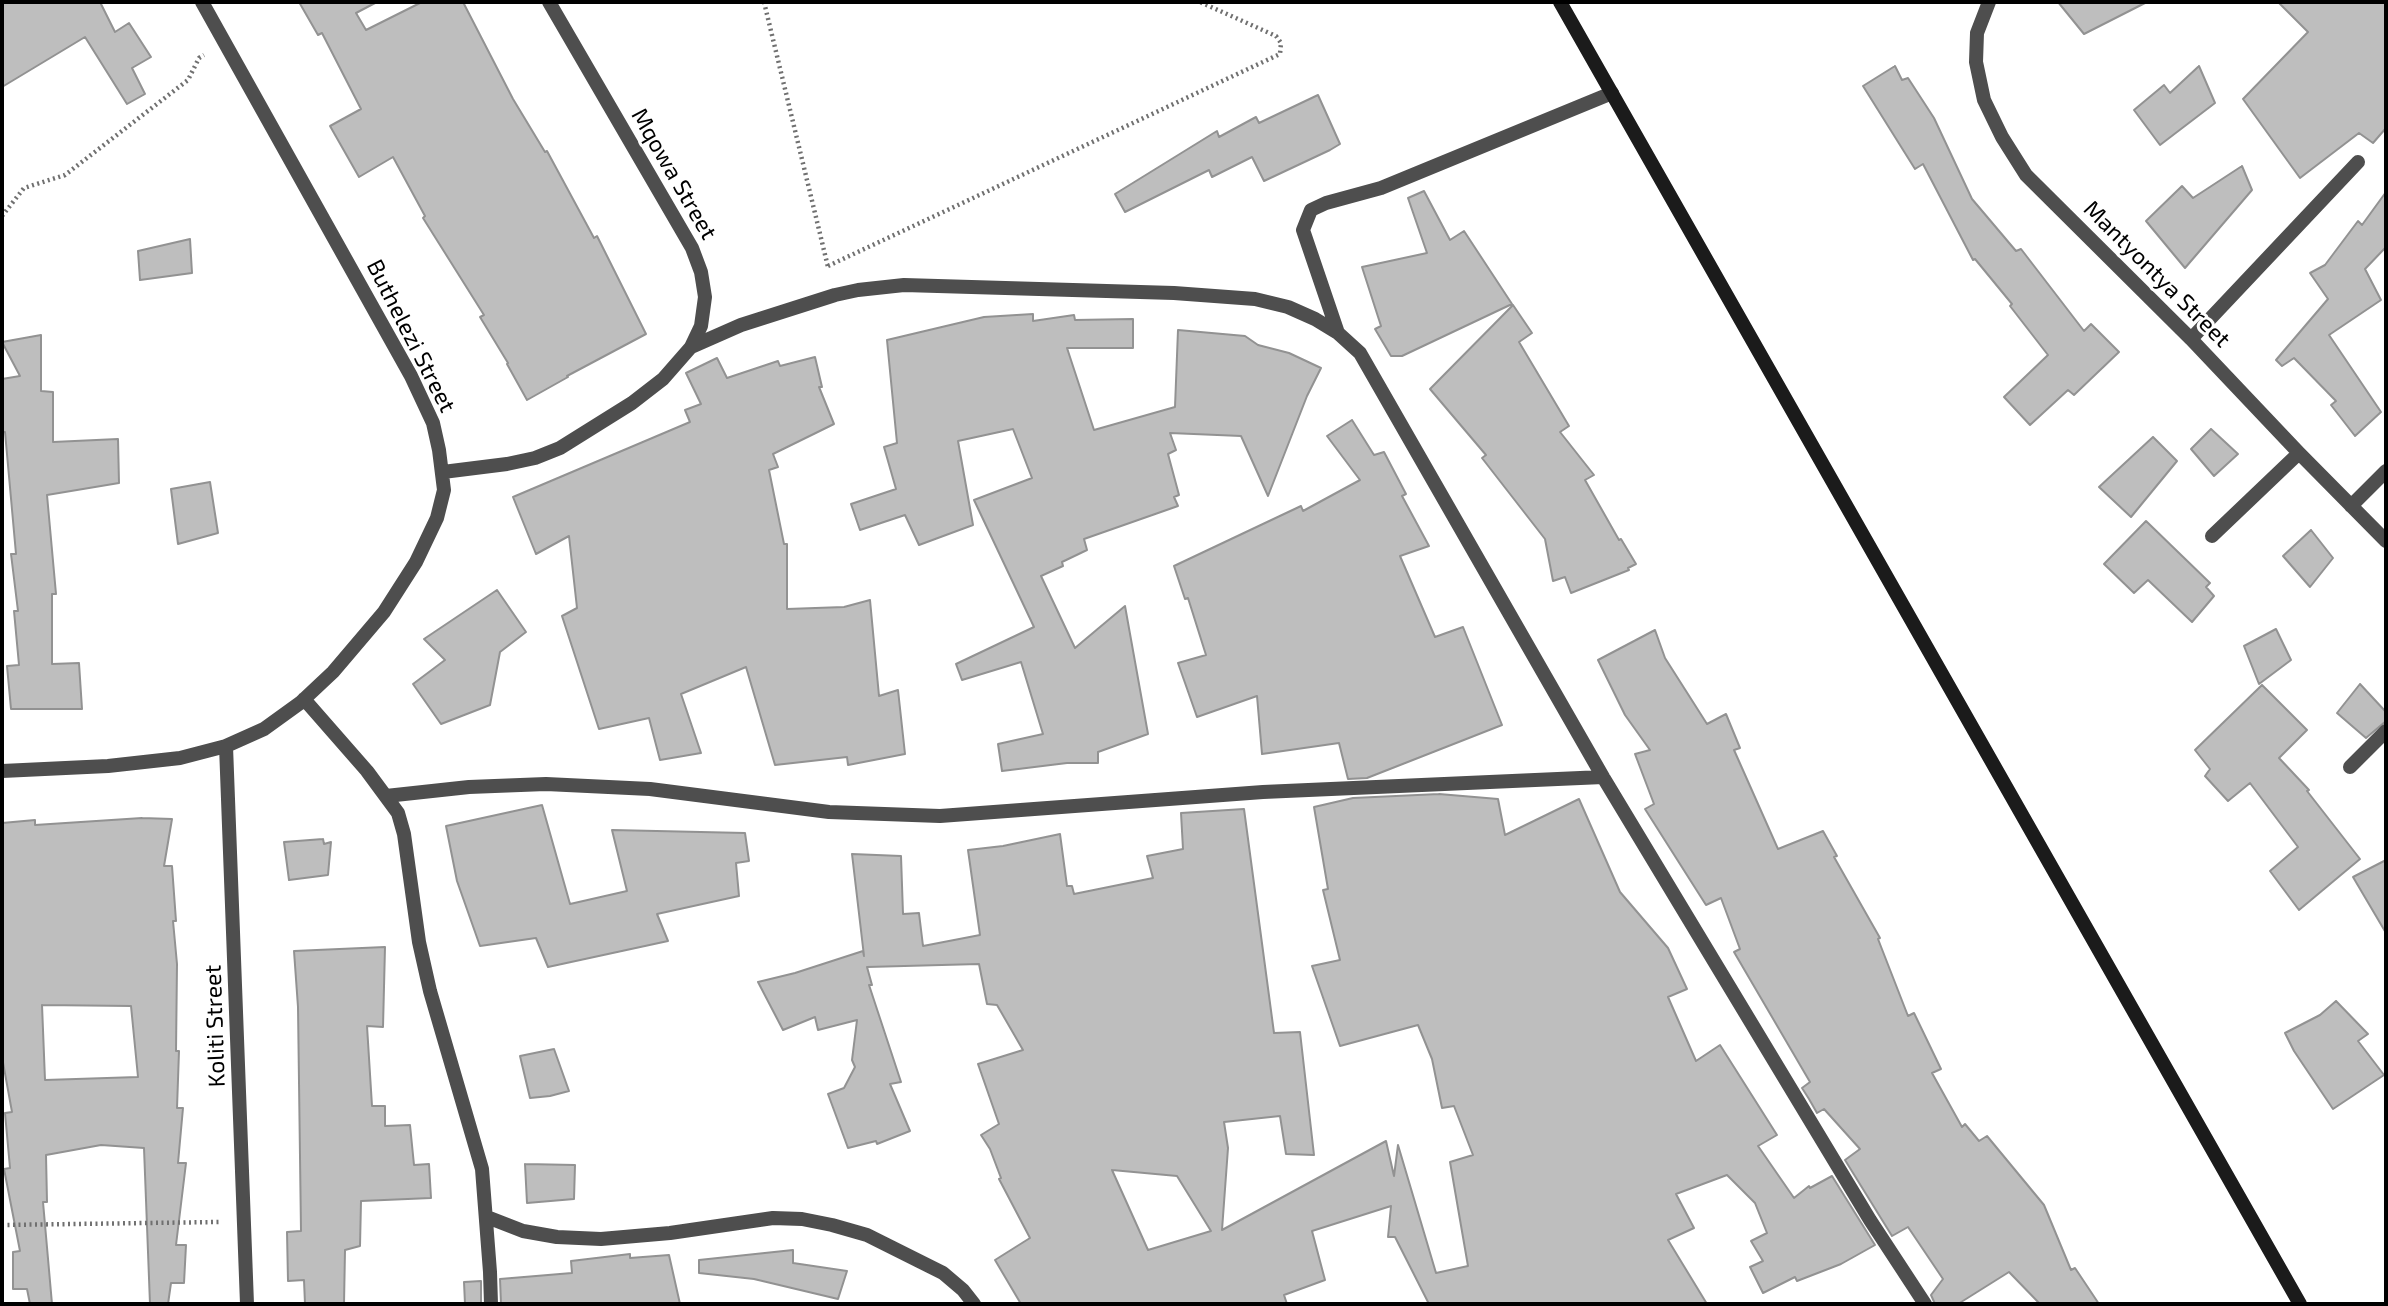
<!DOCTYPE html>
<style>
body{margin:0}
#map{position:relative;width:2388px;height:1306px;overflow:hidden;background:#fff;font-family:"Exo 2",sans-serif}
canvas{display:block}
.frame{position:absolute;inset:0;border:4px solid #000;pointer-events:none}
</style>
<div id="map">
<canvas width="2388" height="1306"></canvas>
<div class="frame"></div>
</div>
<script>
const c = document.querySelector('canvas').getContext('2d');
c.lineJoin = 'round';
function fillPath(path, color) { c.fillStyle = color; c.fill(path, 'evenodd'); }
const poly = rows => new Path2D(rows.map(r => 'M' + r).join(''));
function stroke(path, color, width, dash) { c.strokeStyle = color; c.lineWidth = width; c.lineCap = dash ? 'butt' : 'round'; c.setLineDash(dash || []); c.stroke(path); }
function drawText(font, color, halo, rows, align = 'center') {
  c.font = font + ' "Exo 2",sans-serif'; c.lineWidth = 6; c.setLineDash([]); c.textBaseline = 'middle'; c.strokeStyle = halo; c.fillStyle = color; for (const [text, x, y, turn = 0] of rows) {
    c.save(); c.translate(x, y); c.rotate((+turn || 0) * Math.PI / 180); c.textAlign = isNaN(turn) ? turn : align; if (halo) c.strokeText(text, 0, 0); c.fillText(text, 0, 0); c.restore();
  }
}
const building = poly([
 [2,2,100,2,115,32,129,23,151,57,132,68,145,94,127,104,85,37,2,87,2,2],
 [299,2,377,2,356,13,366,30,422,2,463,2,513,99,545,152,547,151,594,238,597,236,646,334,567,376,568,377,527,400,507,364,508,363,480,317,484,315,423,218,425,216,393,157,359,177,330,126,361,109,322,33,318,35,299,2],
 [2058,2,2147,2,2084,34,2058,2],
 [2278,2,2386,2,2386,128,2373,143,2359,133,2300,178,2243,99,2308,32,2278,2],
 [1895,66,1902,80,1908,78,1934,118,1972,199,2016,251,2021,249,2084,331,2091,324,2119,352,2074,395,2068,390,2030,425,2004,397,2048,355,2010,306,2012,304,1975,259,1973,260,1923,164,1915,169,1863,86,1895,66],
 [2199,66,2215,103,2160,145,2134,110,2164,85,2170,93,2199,66],
 [1318,95,1340,144,1330,150,1264,181,1252,157,1212,177,1209,170,1125,212,1115,194,1217,131,1219,137,1256,117,1259,123,1318,95],
 [2242,166,2252,190,2185,268,2146,221,2182,186,2193,198,2242,166],
 [1424,191,1450,240,1464,231,1512,304,1402,356,1391,356,1375,329,1381,326,1362,267,1427,253,1408,198,1424,191],
 [2386,192,2386,247,2365,269,2381,300,2329,335,2381,412,2355,436,2331,405,2336,401,2294,358,2282,366,2276,360,2328,299,2310,273,2325,265,2358,221,2362,225,2386,192],
 [190,239,192,273,140,280,138,251,190,239],
 [1513,305,1532,333,1519,342,1569,426,1560,432,1594,475,1585,480,1619,540,1621,539,1636,564,1628,568,1629,570,1571,593,1565,577,1553,581,1545,539,1482,458,1486,455,1430,389,1513,305],
 [1033,314,1033,321,1074,315,1075,320,1133,319,1133,348,1067,348,1094,430,1175,407,1178,330,1245,336,1258,345,1289,353,1321,368,1307,396,1268,496,1241,436,1170,433,1176,450,1168,454,1179,495,1174,497,1178,506,1084,539,1087,550,1062,562,1063,566,1041,576,1075,648,1125,606,1148,734,1098,752,1098,763,1067,763,1002,771,998,744,1043,734,1021,662,962,680,956,664,1034,627,974,500,1032,478,1013,429,958,441,973,525,919,545,905,515,860,530,851,504,896,489,884,447,897,443,887,340,984,317,1033,314],
 [41,335,41,391,53,392,53,442,118,439,119,483,47,495,56,594,52,594,52,664,79,663,82,709,11,709,7,666,19,665,14,611,18,611,11,554,16,554,5,432,2,432,2,379,20,376,2,342,41,335],
 [815,357,822,387,819,387,834,424,773,454,778,467,769,470,784,544,787,544,787,609,844,607,870,600,879,696,898,690,905,754,848,765,847,757,775,765,746,667,681,694,701,753,660,760,649,718,599,729,562,616,577,608,569,536,536,554,513,497,690,422,685,410,701,404,686,373,717,358,727,378,778,361,780,366,815,357],
 [1352,420,1374,455,1384,452,1406,494,1402,496,1429,546,1400,556,1435,637,1463,627,1502,725,1367,778,1348,779,1339,743,1262,754,1257,696,1197,717,1178,663,1206,655,1188,598,1185,599,1174,566,1301,506,1303,511,1360,480,1327,436,1352,420],
 [2211,429,2238,454,2214,476,2191,449,2211,429],
 [2153,437,2177,461,2131,517,2099,487,2153,437],
 [210,482,218,533,178,544,171,489,210,482],
 [2146,521,2210,583,2206,587,2214,596,2192,622,2148,580,2134,593,2104,564,2146,521],
 [2311,530,2333,558,2310,587,2283,556,2311,530],
 [497,590,526,632,500,652,490,705,441,724,413,684,445,660,424,639,497,590],
 [2276,629,2291,660,2259,684,2244,646,2276,629],
 [1655,630,1665,658,1707,724,1726,714,1740,748,1734,750,1778,849,1823,831,1837,856,1834,857,1880,938,1878,939,1908,1016,1914,1013,1941,1069,1932,1073,1962,1127,1965,1124,1979,1141,1987,1136,2044,1205,2071,1270,2075,1268,2099,1304,2040,1304,2009,1272,1958,1304,1935,1304,1931,1295,1943,1279,1908,1227,1892,1236,1845,1160,1860,1149,1824,1109,1817,1113,1809,1099,1802,1088,1810,1082,1734,952,1740,949,1721,898,1706,905,1645,809,1654,804,1635,754,1650,750,1625,715,1598,660,1655,630],
 [2360,684,2386,712,2386,721,2366,738,2337,713,2360,684],
 [2262,685,2307,730,2279,758,2309,790,2307,791,2360,859,2299,910,2270,871,2298,847,2250,783,2228,801,2205,776,2210,769,2195,750,2262,685],
 [1439,794,1498,799,1505,835,1579,799,1620,892,1668,948,1687,989,1668,997,1696,1061,1720,1045,1777,1135,1758,1146,1794,1198,1809,1186,1810,1188,1832,1176,1875,1245,1841,1264,1797,1281,1795,1277,1763,1293,1750,1267,1763,1261,1751,1241,1767,1233,1755,1203,1727,1175,1676,1194,1694,1228,1668,1240,1707,1304,1429,1304,1395,1237,1388,1237,1391,1206,1312,1231,1325,1280,1284,1295,1287,1304,1021,1304,995,1260,1030,1238,999,1179,1001,1178,990,1149,981,1135,999,1124,978,1064,1023,1050,997,1005,987,1004,979,964,867,967,872,985,869,985,901,1082,890,1084,910,1131,877,1144,876,1141,848,1148,828,1094,844,1088,855,1067,852,1060,857,1020,818,1030,815,1017,783,1030,758,982,795,973,863,951,864,956,852,854,901,856,903,914,919,913,923,946,980,935,968,850,1003,846,1060,834,1067,886,1072,886,1074,894,1153,878,1147,856,1183,849,1181,813,1244,809,1274,1033,1300,1032,1314,1155,1286,1154,1280,1116,1224,1122,1228,1148,1222,1230,1386,1141,1394,1176,1398,1145,1436,1273,1468,1266,1450,1162,1473,1155,1454,1106,1442,1108,1432,1059,1418,1025,1340,1046,1312,966,1340,960,1323,890,1328,889,1314,807,1353,798,1439,794],
 [1112,1170,1177,1176,1211,1231,1148,1250,1112,1170],
 [542,805,570,904,627,891,612,830,745,833,749,861,736,863,739,896,657,914,668,941,548,967,536,938,480,946,457,881,446,826,542,805],
 [142,818,172,819,164,866,172,866,176,921,173,921,177,964,176,1051,179,1051,177,1108,183,1108,178,1163,186,1163,176,1245,186,1245,184,1283,171,1283,168,1304,150,1304,144,1148,101,1145,46,1155,47,1202,43,1202,52,1304,30,1304,27,1289,13,1289,13,1252,20,1251,4,1169,10,1168,5,1113,12,1112,2,1057,2,823,35,820,35,825,142,818],
 [42,1005,131,1006,138,1077,45,1080,42,1005],
 [323,839,324,844,331,842,328,875,289,880,284,842,323,839],
 [2386,860,2386,933,2353,877,2386,860],
 [385,947,383,1027,367,1026,372,1106,385,1106,385,1126,410,1125,414,1165,429,1164,431,1198,361,1201,360,1246,345,1250,344,1304,305,1304,304,1280,288,1281,287,1232,301,1231,298,1007,294,951,385,947],
 [2336,1001,2368,1034,2358,1041,2384,1075,2333,1109,2294,1051,2285,1033,2320,1015,2336,1001],
 [554,1049,569,1091,550,1096,530,1098,520,1056,554,1049],
 [525,1164,575,1165,574,1199,527,1203,525,1164],
 [793,1250,793,1263,847,1271,838,1299,754,1279,699,1273,699,1260,793,1250],
 [630,1254,630,1258,669,1255,680,1304,501,1304,500,1279,572,1273,571,1261,630,1254],
 [481,1281,481,1304,465,1304,464,1282,481,1281]
]);
const path = poly([
 [764,2,828,267],
 [2,216,24,188,65,175,188,80,199,58,204,55],
 [828,266,1280,54,1281,43,1276,36,1200,2],
 [2,1225,219,1222]
]);
const street = poly([
 [1989,2,1977,33,1976,62,1984,100,2002,137,2026,175,2191,339,2299,453,2386,541],
 [1338,333,1303,230,1311,210,1326,203,1381,188,1612,93],
 [2191,339,2358,162],
 [691,347,741,325,835,295,858,290,904,285,1174,293,1255,299,1288,307,1315,319,1338,333,1360,353,1603,777,1870,1220,1925,1304],
 [443,472,507,464,535,458,560,448,632,403,663,379,691,347,701,326,705,297,701,272,692,248,549,2],
 [2351,506,2386,471],
 [2212,536,2299,453],
 [304,699,367,771,398,813,404,834,419,942,430,991,482,1169,490,1272,491,1304],
 [226,746,247,1304],
 [2350,767,2386,731],
 [2,771,108,766,180,758,226,746,264,729,300,703,333,672,384,612,416,562,437,518,444,490,439,450,433,423,411,376,202,2],
 [386,796,469,787,546,784,650,789,829,812,940,816,1263,792,1603,777],
 [487,1217,523,1231,557,1237,601,1239,670,1233,773,1218,802,1219,832,1225,867,1235,943,1273,963,1290,974,1304]
]);
const secondary = poly([
 [1560,2,2300,1304]
]);
const streetNames = [
 ["Mqowa Street",674,174,60],
 ["Mantyontya Street",2157,274,45],
 ["Buthelezi Street",411,336,63],
 ["Koliti Street",215,1026,-92]
];
fillPath(building, '#bebebe');
stroke(building, '#929292', 2);
stroke(path, '#707070', 4.5, [2, 3.5]);
stroke(street, '#4e4e4e', 14);
stroke(secondary, '#1b1b1b', 14);
drawText('23px', '#000', '#fff', streetNames);
</script>
